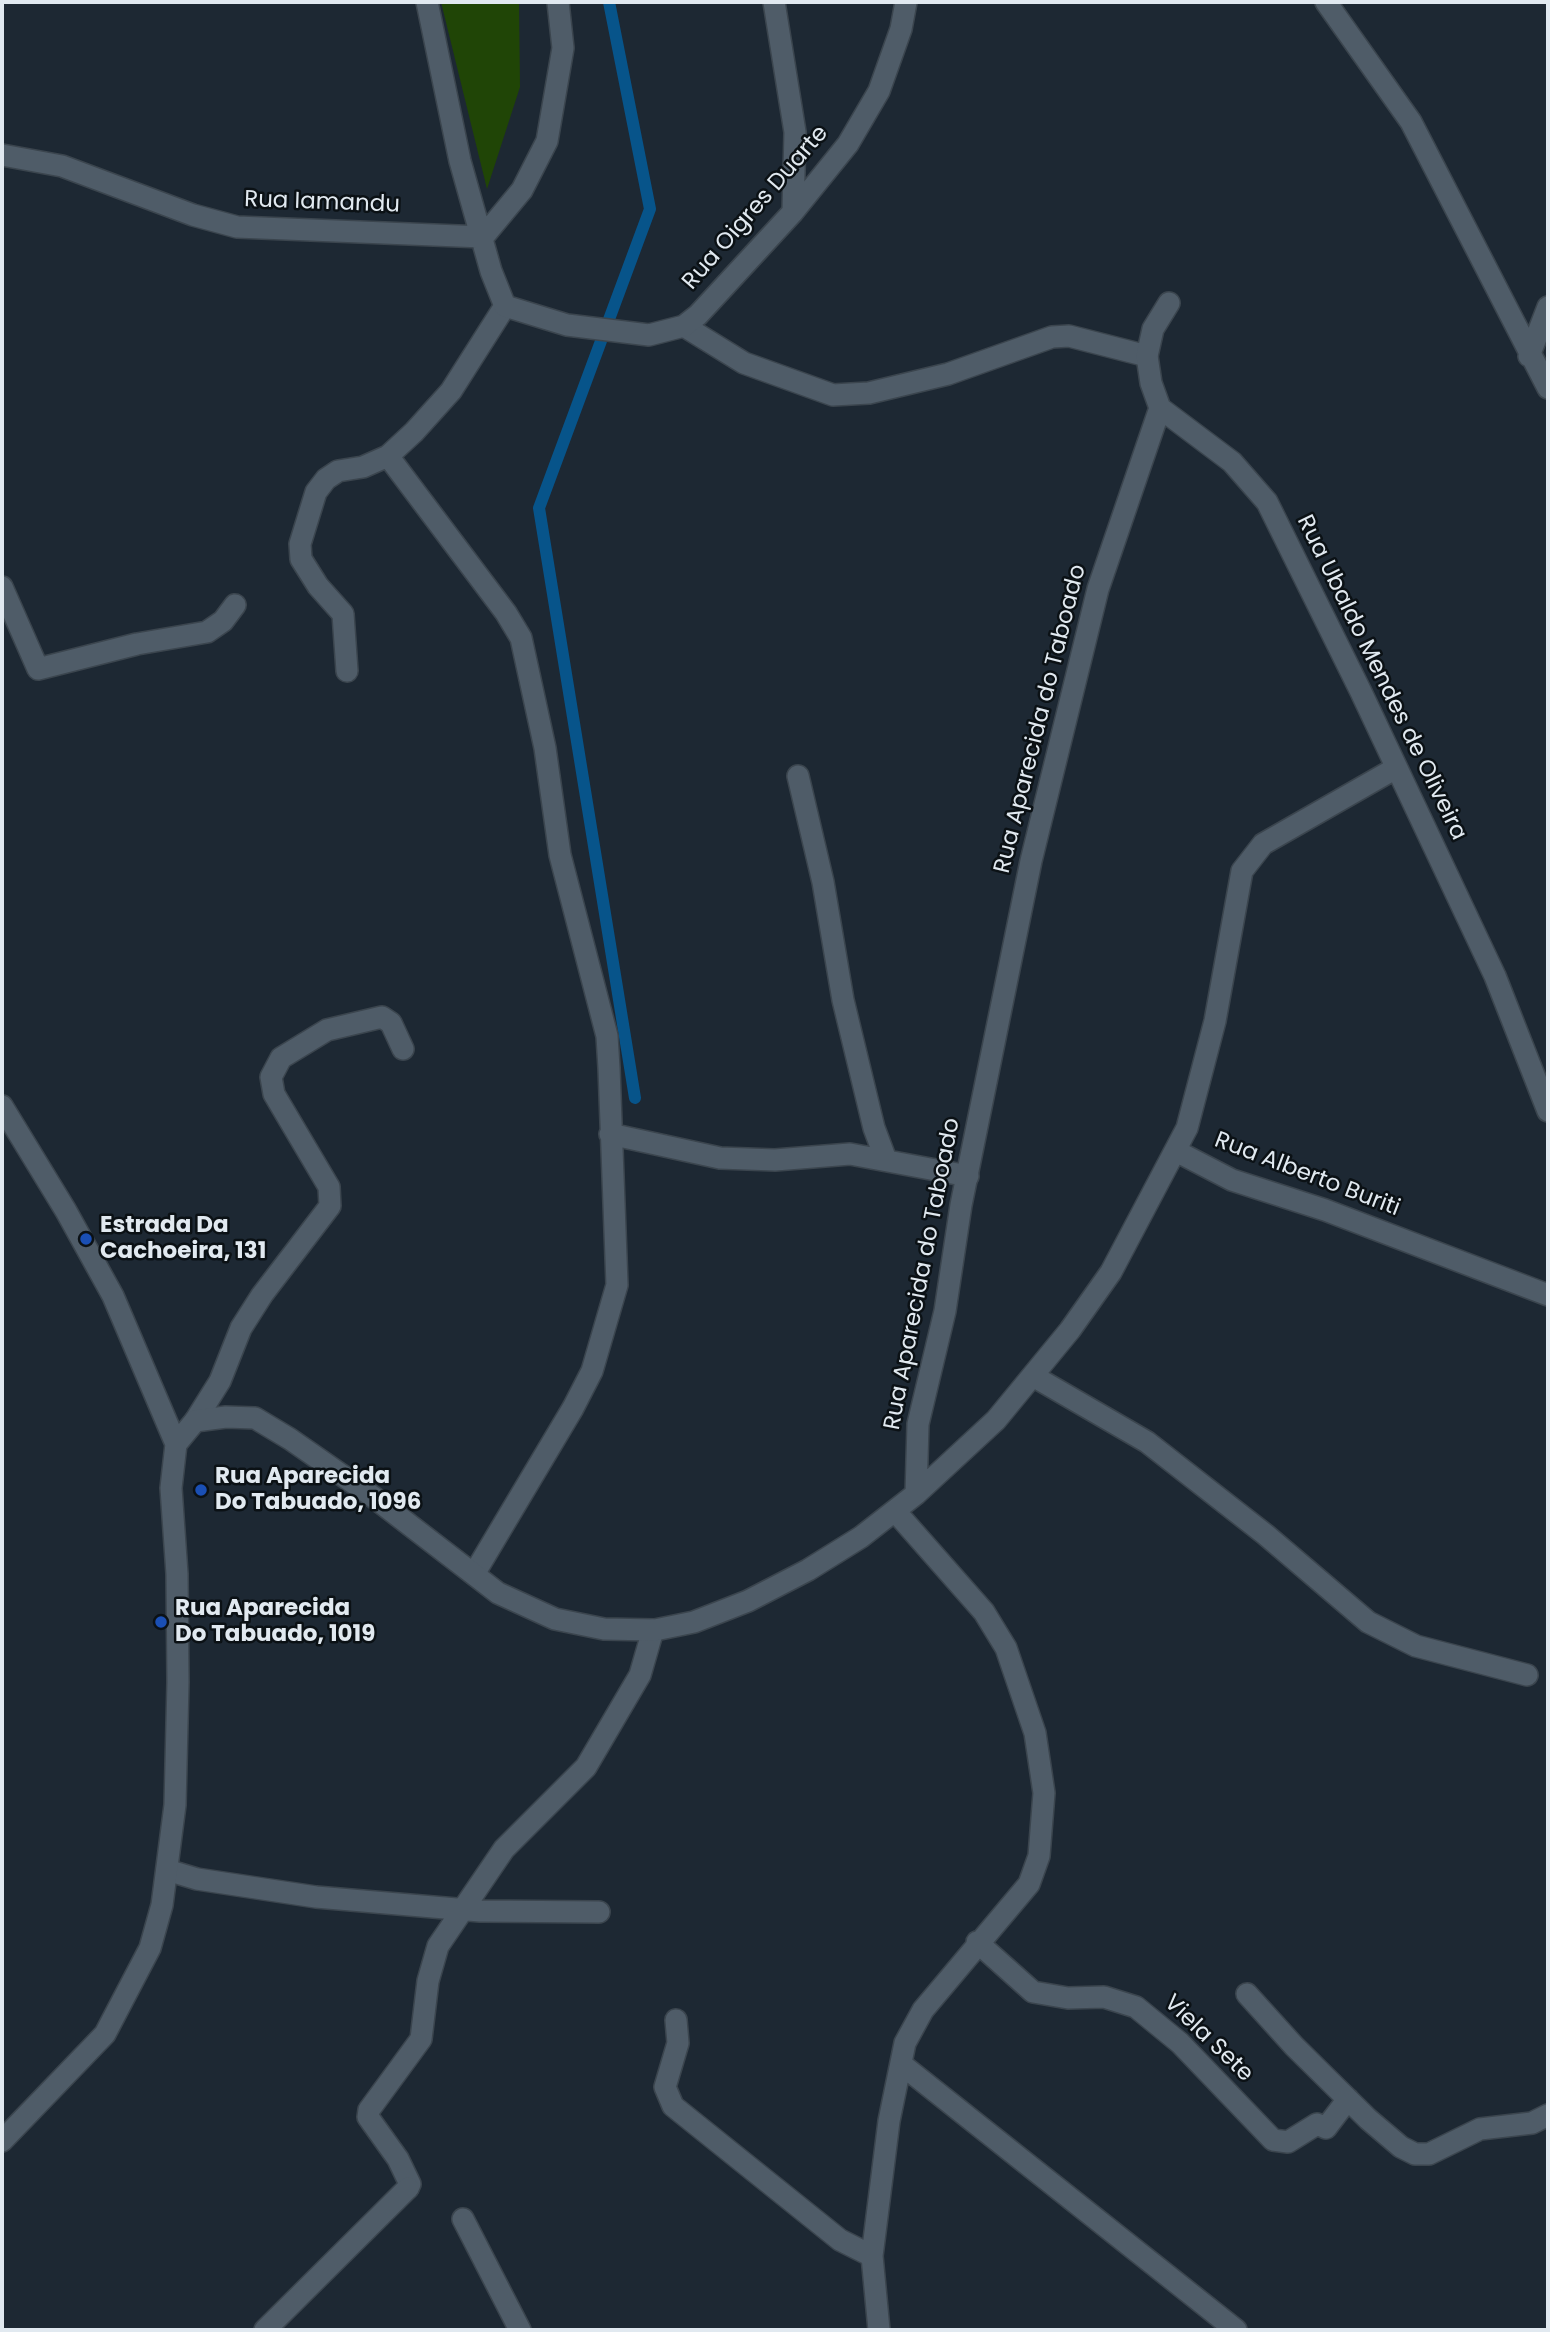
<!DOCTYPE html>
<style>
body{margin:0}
#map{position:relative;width:1550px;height:2332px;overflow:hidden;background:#1d2833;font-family:Poppins,sans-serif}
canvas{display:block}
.frame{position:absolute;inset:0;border:4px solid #e1e9f0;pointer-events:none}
</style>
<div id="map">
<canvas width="1550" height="2332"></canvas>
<div class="frame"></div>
</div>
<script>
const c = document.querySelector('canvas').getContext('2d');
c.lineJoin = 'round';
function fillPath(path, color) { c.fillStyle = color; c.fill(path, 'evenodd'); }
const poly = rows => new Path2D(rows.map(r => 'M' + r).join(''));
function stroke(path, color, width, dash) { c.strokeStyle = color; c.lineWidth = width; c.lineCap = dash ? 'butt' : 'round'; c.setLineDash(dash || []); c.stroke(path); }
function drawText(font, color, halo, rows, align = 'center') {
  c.font = font + ' Poppins,sans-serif'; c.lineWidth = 5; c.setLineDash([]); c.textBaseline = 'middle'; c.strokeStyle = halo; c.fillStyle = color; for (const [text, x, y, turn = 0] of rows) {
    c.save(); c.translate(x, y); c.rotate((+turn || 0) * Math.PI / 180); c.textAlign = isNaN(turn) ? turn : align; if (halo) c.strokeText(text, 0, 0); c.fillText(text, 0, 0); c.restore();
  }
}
const green = poly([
 [441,2,519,2,520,87,487,189]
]);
const stream = poly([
 [609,2,650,209,539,508,635,1098]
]);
const lane = poly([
 [684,326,744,363,833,395,869,393,948,374,1052,337,1069,336,1147,356],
 [388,456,506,613,521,638,545,748,560,855,607,1036,609,1068,617,1285,592,1371,573,1408,474,1574],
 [2,587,38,669,137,644,207,632,223,621,235,605],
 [347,671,343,614,318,586,301,559,300,544,316,492,326,479,338,471,363,467,388,456,414,432,451,391,505,306],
 [798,776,823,882,843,1000,874,1128,886,1160],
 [610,1134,720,1158,775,1160,850,1154,968,1176],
 [195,1421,220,1381,241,1328,262,1295,330,1206,329,1187,274,1094,271,1077,281,1058,327,1030,382,1017,391,1023,403,1049],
 [167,1870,197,1879,316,1897,480,1911,599,1912],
 [408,2188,410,2184,398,2159,368,2117,369,2110,421,2039,428,1981,438,1946,504,1849,586,1767,640,1675,653,1630]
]);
const street = poly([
 [427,2,460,161,491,271,505,306,567,325,649,335,684,326,698,315,793,212,848,144,879,91,901,29,906,2],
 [774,2,795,132,793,212],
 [1326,2,1411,122,1548,388],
 [2,155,62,166,193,215,237,227,483,237,522,190,547,141,563,48,558,2],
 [1169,303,1153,329,1147,356,1151,383,1160,408,1232,462,1267,502,1361,692,1495,976,1548,1111],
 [1529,356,1548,307],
 [2,1106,66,1211,113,1296,176,1444],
 [1176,1151,1232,1180,1325,1210,1548,1295],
 [1033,1376,1147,1442,1266,1535,1368,1622,1416,1646,1527,1675],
 [916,1494,918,1424,945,1311,961,1205,1031,861,1098,589,1160,408],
 [977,1942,1033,1992,1068,1998,1104,1997,1136,2007,1180,2043,1273,2140,1288,2142,1317,2124,1326,2128,1348,2099],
 [1247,1994,1294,2046,1368,2119,1401,2147,1415,2154,1429,2154,1480,2129,1532,2123,1548,2115],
 [676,2020,678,2043,665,2087,673,2106,840,2240,872,2256],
 [901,2064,1236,2330],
 [2,2141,105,2034,150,1948,162,1905,175,1805,178,1682,177,1574,171,1488,176,1444,195,1421,226,1417,255,1418,290,1439,372,1496,498,1593,555,1619,604,1629,655,1630,694,1622,748,1601,808,1570,861,1537,916,1494,996,1420,1070,1330,1111,1272,1187,1128,1215,1021,1242,871,1263,844,1396,768],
 [463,2219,520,2330],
 [265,2330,408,2188],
 [879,2330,872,2256,889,2121,905,2043,923,2010,1029,1884,1039,1856,1044,1793,1035,1733,1006,1648,984,1612,895,1511]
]);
const markers = [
 [86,1239,7,"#1a4fb4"],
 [201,1490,7,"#1a4fb4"],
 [161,1622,7,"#1a4fb4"]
];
const streetNames = [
 ["Rua Iamandu",322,203,2],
 ["Rua Oigres Duarte",756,208,-49],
 ["Rua Ubaldo Mendes de Oliveira",1381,678,64],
 ["Rua Aparecida do Taboado",1041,719,-76],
 ["Rua Alberto Buriti",1307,1175,21],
 ["Rua Aparecida do Taboado",923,1274,-79],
 ["Viela Sete",1208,2039,44]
];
const poiNames = [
 ["Estrada Da",100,1226],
 ["Cachoeira, 131",100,1252],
 ["Rua Aparecida",215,1477],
 ["Do Tabuado, 1096",215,1503],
 ["Rua Aparecida",175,1609],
 ["Do Tabuado, 1019",175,1635]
];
fillPath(green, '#204506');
stroke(stream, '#07548a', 12);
stroke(lane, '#3b454e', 24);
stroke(street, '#3b454e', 24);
stroke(lane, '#4f5c68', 21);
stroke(street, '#4f5c68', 21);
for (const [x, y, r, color] of markers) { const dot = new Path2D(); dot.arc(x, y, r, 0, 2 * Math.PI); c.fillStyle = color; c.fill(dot); stroke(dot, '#0b1115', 2.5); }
drawText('23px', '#e1e9f0', '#0b1115', streetNames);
drawText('bold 23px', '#e1e9f0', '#0b1115', poiNames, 'left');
</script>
